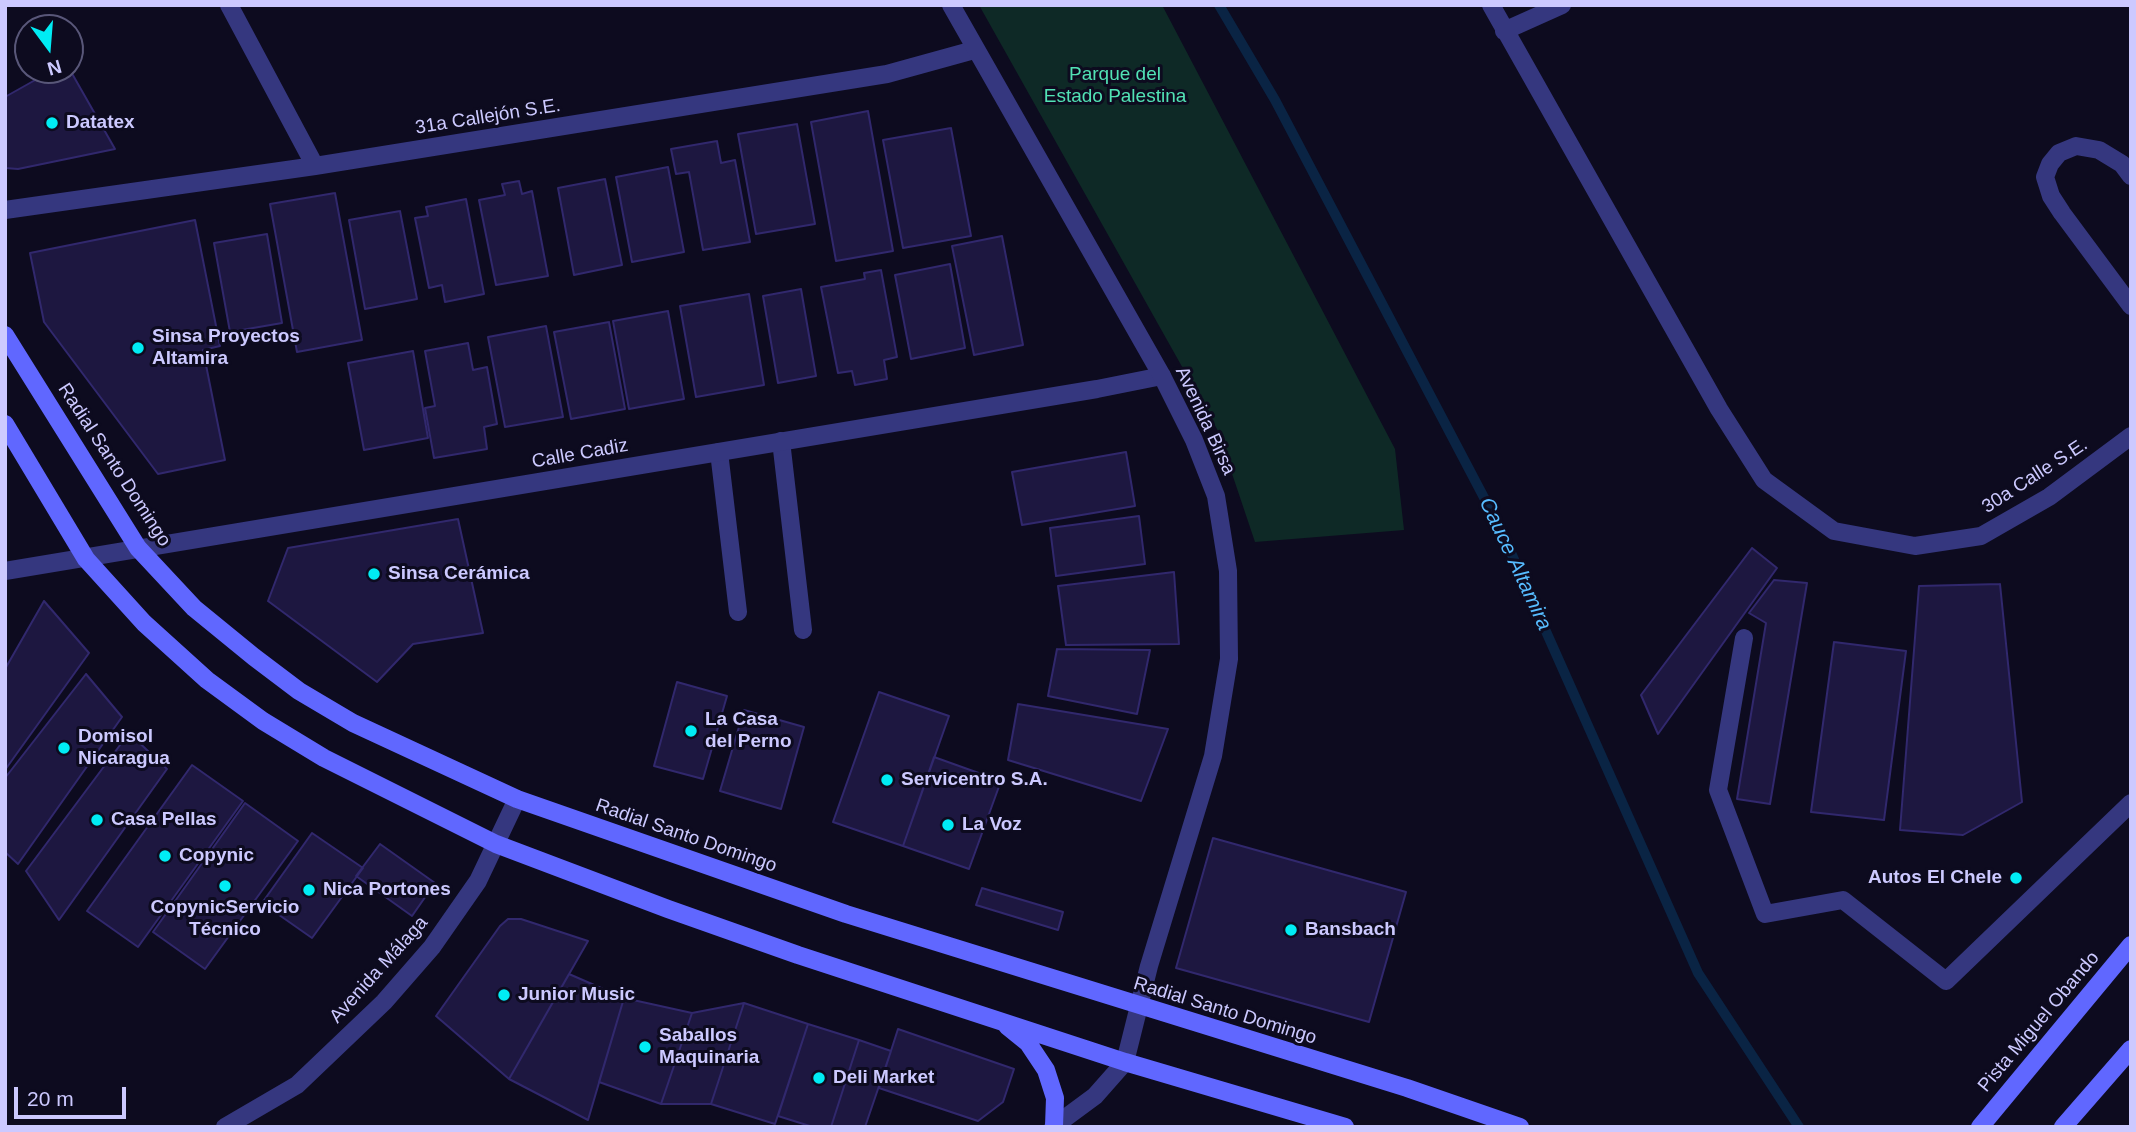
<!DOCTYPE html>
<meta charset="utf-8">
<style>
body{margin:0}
#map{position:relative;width:2136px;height:1132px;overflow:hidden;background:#0d0b1f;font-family:Helvetica,sans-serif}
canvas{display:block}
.frame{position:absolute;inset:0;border:7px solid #ccc9ff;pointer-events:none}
.north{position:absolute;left:14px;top:14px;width:70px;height:70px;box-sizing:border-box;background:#0d0b1f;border:2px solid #595779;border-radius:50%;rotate:164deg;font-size:19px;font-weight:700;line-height:28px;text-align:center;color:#ccc9ff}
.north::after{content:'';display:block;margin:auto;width:24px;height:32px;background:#00ecf4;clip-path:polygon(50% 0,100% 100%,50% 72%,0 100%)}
.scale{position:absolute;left:14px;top:1087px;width:112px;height:32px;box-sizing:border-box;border:4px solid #ccc9ff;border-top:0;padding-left:9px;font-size:21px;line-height:24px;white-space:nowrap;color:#ccc9ff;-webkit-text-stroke:5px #0d0b1f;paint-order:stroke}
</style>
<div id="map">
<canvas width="2136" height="1132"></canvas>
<div class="frame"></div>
<div class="north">N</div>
<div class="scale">20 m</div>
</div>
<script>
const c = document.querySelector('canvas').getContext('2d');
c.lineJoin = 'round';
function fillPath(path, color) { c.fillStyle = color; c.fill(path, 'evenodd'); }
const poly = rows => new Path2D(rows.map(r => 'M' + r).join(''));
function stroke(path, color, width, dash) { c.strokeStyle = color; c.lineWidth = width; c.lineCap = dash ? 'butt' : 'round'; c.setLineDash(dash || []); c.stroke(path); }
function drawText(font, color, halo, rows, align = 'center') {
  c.font = font + ' Helvetica,sans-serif'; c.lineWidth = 6; c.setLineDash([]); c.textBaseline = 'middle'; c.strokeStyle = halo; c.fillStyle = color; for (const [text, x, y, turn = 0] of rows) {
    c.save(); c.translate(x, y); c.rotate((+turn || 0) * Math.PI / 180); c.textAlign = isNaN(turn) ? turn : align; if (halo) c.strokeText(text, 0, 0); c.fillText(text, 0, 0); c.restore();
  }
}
const green = poly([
 [979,5,1162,5,1395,449,1404,530,1255,542,1217,429]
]);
const stream = poly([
 [1219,5,1275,100,1500,528,1698,973,1799,1127]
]);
const building = poly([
 [53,70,70,70,115,149,18,169,5,168,5,97,53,70],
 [868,111,893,251,836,261,811,122,868,111],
 [797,124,815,224,756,234,738,134,797,124],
 [951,128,971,236,903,248,883,140,951,128],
 [717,141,721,163,735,160,750,242,703,250,689,172,676,174,671,149,717,141],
 [668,167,684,252,632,262,616,177,668,167],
 [605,179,622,265,574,275,558,188,605,179],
 [519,181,522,194,532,191,548,276,496,285,479,200,505,195,502,184,519,181],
 [335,193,362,340,297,352,270,204,335,193],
 [466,199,484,294,445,302,442,285,429,288,415,218,428,216,426,207,466,199],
 [400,211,417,299,365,309,349,220,400,211],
 [195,220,220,346,203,350,225,460,158,474,44,322,30,253,195,220],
 [267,234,282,323,230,332,214,243,267,234],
 [1002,236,1023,345,974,355,952,246,1002,236],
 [950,264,965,348,911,359,895,275,950,264],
 [881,270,897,357,884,360,887,379,855,385,852,371,838,373,821,287,865,279,864,273,881,270],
 [801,289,816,376,778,383,763,296,801,289],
 [749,294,764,385,696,397,680,306,749,294],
 [668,311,684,399,629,409,613,321,668,311],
 [609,322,625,409,571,419,554,332,609,322],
 [546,326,563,417,505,427,488,337,546,326],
 [468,343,473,370,487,367,497,424,484,427,487,449,434,458,425,408,435,406,425,351,468,343],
 [413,351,428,438,364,450,348,363,413,351],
 [1126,452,1135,506,1022,525,1012,472,1126,452],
 [1139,516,1145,564,1056,576,1050,528,1139,516],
 [458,519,483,633,413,644,377,682,268,601,288,548,458,519],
 [1752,548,1777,568,1658,734,1641,695,1752,548],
 [1174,572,1179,644,1066,645,1058,586,1174,572],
 [1774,580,1807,583,1770,804,1737,799,1766,623,1749,613,1774,580],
 [2000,584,2022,802,1963,835,1900,830,1919,586,2000,584],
 [44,601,89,653,5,770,5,669,44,601],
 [1834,642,1906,651,1884,820,1811,812,1834,642],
 [1057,649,1150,650,1137,714,1048,696,1057,649],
 [86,674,122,717,18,864,5,852,5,778,86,674],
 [677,682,727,696,703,779,654,766,677,682],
 [879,692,949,716,903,846,833,822,879,692],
 [1018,704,1168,729,1141,801,1008,760,1018,704],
 [744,710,804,727,781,809,720,791,744,710],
 [129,733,167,769,59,920,26,871,129,733],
 [934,757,1001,781,969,869,903,846,934,757],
 [192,765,243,801,138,947,87,911,192,765],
 [245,803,298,841,205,969,153,932,245,803],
 [312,833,363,868,312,938,262,903,312,833],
 [1213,838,1406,892,1369,1022,1176,968,1213,838],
 [380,844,435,883,412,916,356,876,380,844],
 [982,888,1063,912,1058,930,976,905,982,888],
 [508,919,521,919,588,941,509,1079,436,1016,500,926,508,919],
 [569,974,624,998,588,1120,509,1079,569,974],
 [624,998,692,1013,661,1104,599,1082,624,998],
 [744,1003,808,1024,775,1124,711,1104,744,1003],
 [744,1003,711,1104,661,1104,692,1013,744,1003],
 [808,1024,859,1040,831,1127,813,1127,778,1116,808,1024],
 [898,1029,1014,1069,1003,1102,978,1121,879,1088,898,1029],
 [859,1040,891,1051,865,1127,831,1127,859,1040]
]);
const service = poly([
 [781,441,803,630],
 [719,452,738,612],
 [1744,638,1718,790,1765,914,1843,900,1946,981,2131,803]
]);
const minor = poly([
 [229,5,315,166],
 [1491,5,1719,409,1764,480,1834,531,1915,546,1981,536,2049,497,2131,436],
 [1504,31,1562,5],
 [2131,176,2122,164,2099,150,2076,146,2059,153,2050,164,2045,177,2051,196,2062,213,2131,306],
 [5,210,315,166,887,74,974,50],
 [5,571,1097,389,1162,376],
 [225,1127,297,1085,384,1002,432,947,478,881,517,799]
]);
const tertiary = poly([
 [951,5,1162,376,1194,440,1216,496,1228,571,1229,659,1213,756,1149,966,1125,1062,1095,1096,1053,1127]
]);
const secondary = poly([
 [5,335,138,548,194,608,254,657,299,691,353,723,517,799,846,914,1407,1088,1520,1127],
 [5,424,86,559,144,623,207,680,263,721,324,758,496,844,668,909,798,955,1125,1062,1345,1127],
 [1007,1026,1028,1043,1046,1070,1055,1098,1054,1126],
 [1980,1127,2131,945],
 [2063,1127,2131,1049]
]);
const markers = [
 [52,123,7,"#00ecf4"],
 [138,348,7,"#00ecf4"],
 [374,574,7,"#00ecf4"],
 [691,731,7,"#00ecf4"],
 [64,748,7,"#00ecf4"],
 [887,780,7,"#00ecf4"],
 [97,820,7,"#00ecf4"],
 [948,825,7,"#00ecf4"],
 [165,856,7,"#00ecf4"],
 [2016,878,7,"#00ecf4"],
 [225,886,7,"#00ecf4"],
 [309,890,7,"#00ecf4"],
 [1291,930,7,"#00ecf4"],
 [504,995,7,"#00ecf4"],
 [645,1047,7,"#00ecf4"],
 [819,1078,7,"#00ecf4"]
];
const parkNames = [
 ["Parque del",1115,75],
 ["Estado Palestina",1115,97]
];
const streetNames = [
 ["31a Callejón S.E.",488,117,-9],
 ["Avenida Birsa",1205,421,65],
 ["Calle Cadiz",580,454,-10],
 ["Radial Santo Domingo",114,465,57],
 ["30a Calle S.E.",2035,476,-33],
 ["Radial Santo Domingo",686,836,19],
 ["Avenida Málaga",379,970,-48],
 ["Radial Santo Domingo",1225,1011,17],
 ["Pista Miguel Obando",2039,1022,-50]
];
const poiNames = [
 ["Datatex",66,123],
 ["Sinsa Proyectos",152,337],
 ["Altamira",152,359],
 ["Sinsa Cerámica",388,574],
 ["La Casa",705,720],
 ["del Perno",705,742],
 ["Domisol",78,737],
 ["Nicaragua",78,759],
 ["Servicentro S.A.",901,780],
 ["Casa Pellas",111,820],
 ["La Voz",962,825],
 ["Copynic",179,856],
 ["Autos El Chele",2002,878,"right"],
 ["Nica Portones",323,890],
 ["CopynicServicio",225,908,"center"],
 ["Técnico",225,930,"center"],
 ["Bansbach",1305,930],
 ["Junior Music",518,995],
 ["Saballos",659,1036],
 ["Maquinaria",659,1058],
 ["Deli Market",833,1078]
];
const waterNames = [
 ["Cauce Altamira",1515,564,65]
];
fillPath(green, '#0e2926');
stroke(stream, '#0a2444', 10);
fillPath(building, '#1d1740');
stroke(building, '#31286d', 2);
stroke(service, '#35377f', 18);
stroke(minor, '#35377f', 18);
stroke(tertiary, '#35377f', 18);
stroke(secondary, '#6067ff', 18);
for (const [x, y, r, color] of markers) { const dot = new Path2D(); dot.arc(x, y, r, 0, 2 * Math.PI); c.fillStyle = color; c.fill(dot); stroke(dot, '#0d0b1f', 2.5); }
drawText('19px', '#52e2b5', '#0d0b1f', parkNames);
drawText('19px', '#ccc9ff', '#0d0b1f', streetNames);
drawText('bold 19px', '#ccc9ff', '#0d0b1f', poiNames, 'left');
drawText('italic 21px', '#57bcff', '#0d0b1f', waterNames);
</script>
